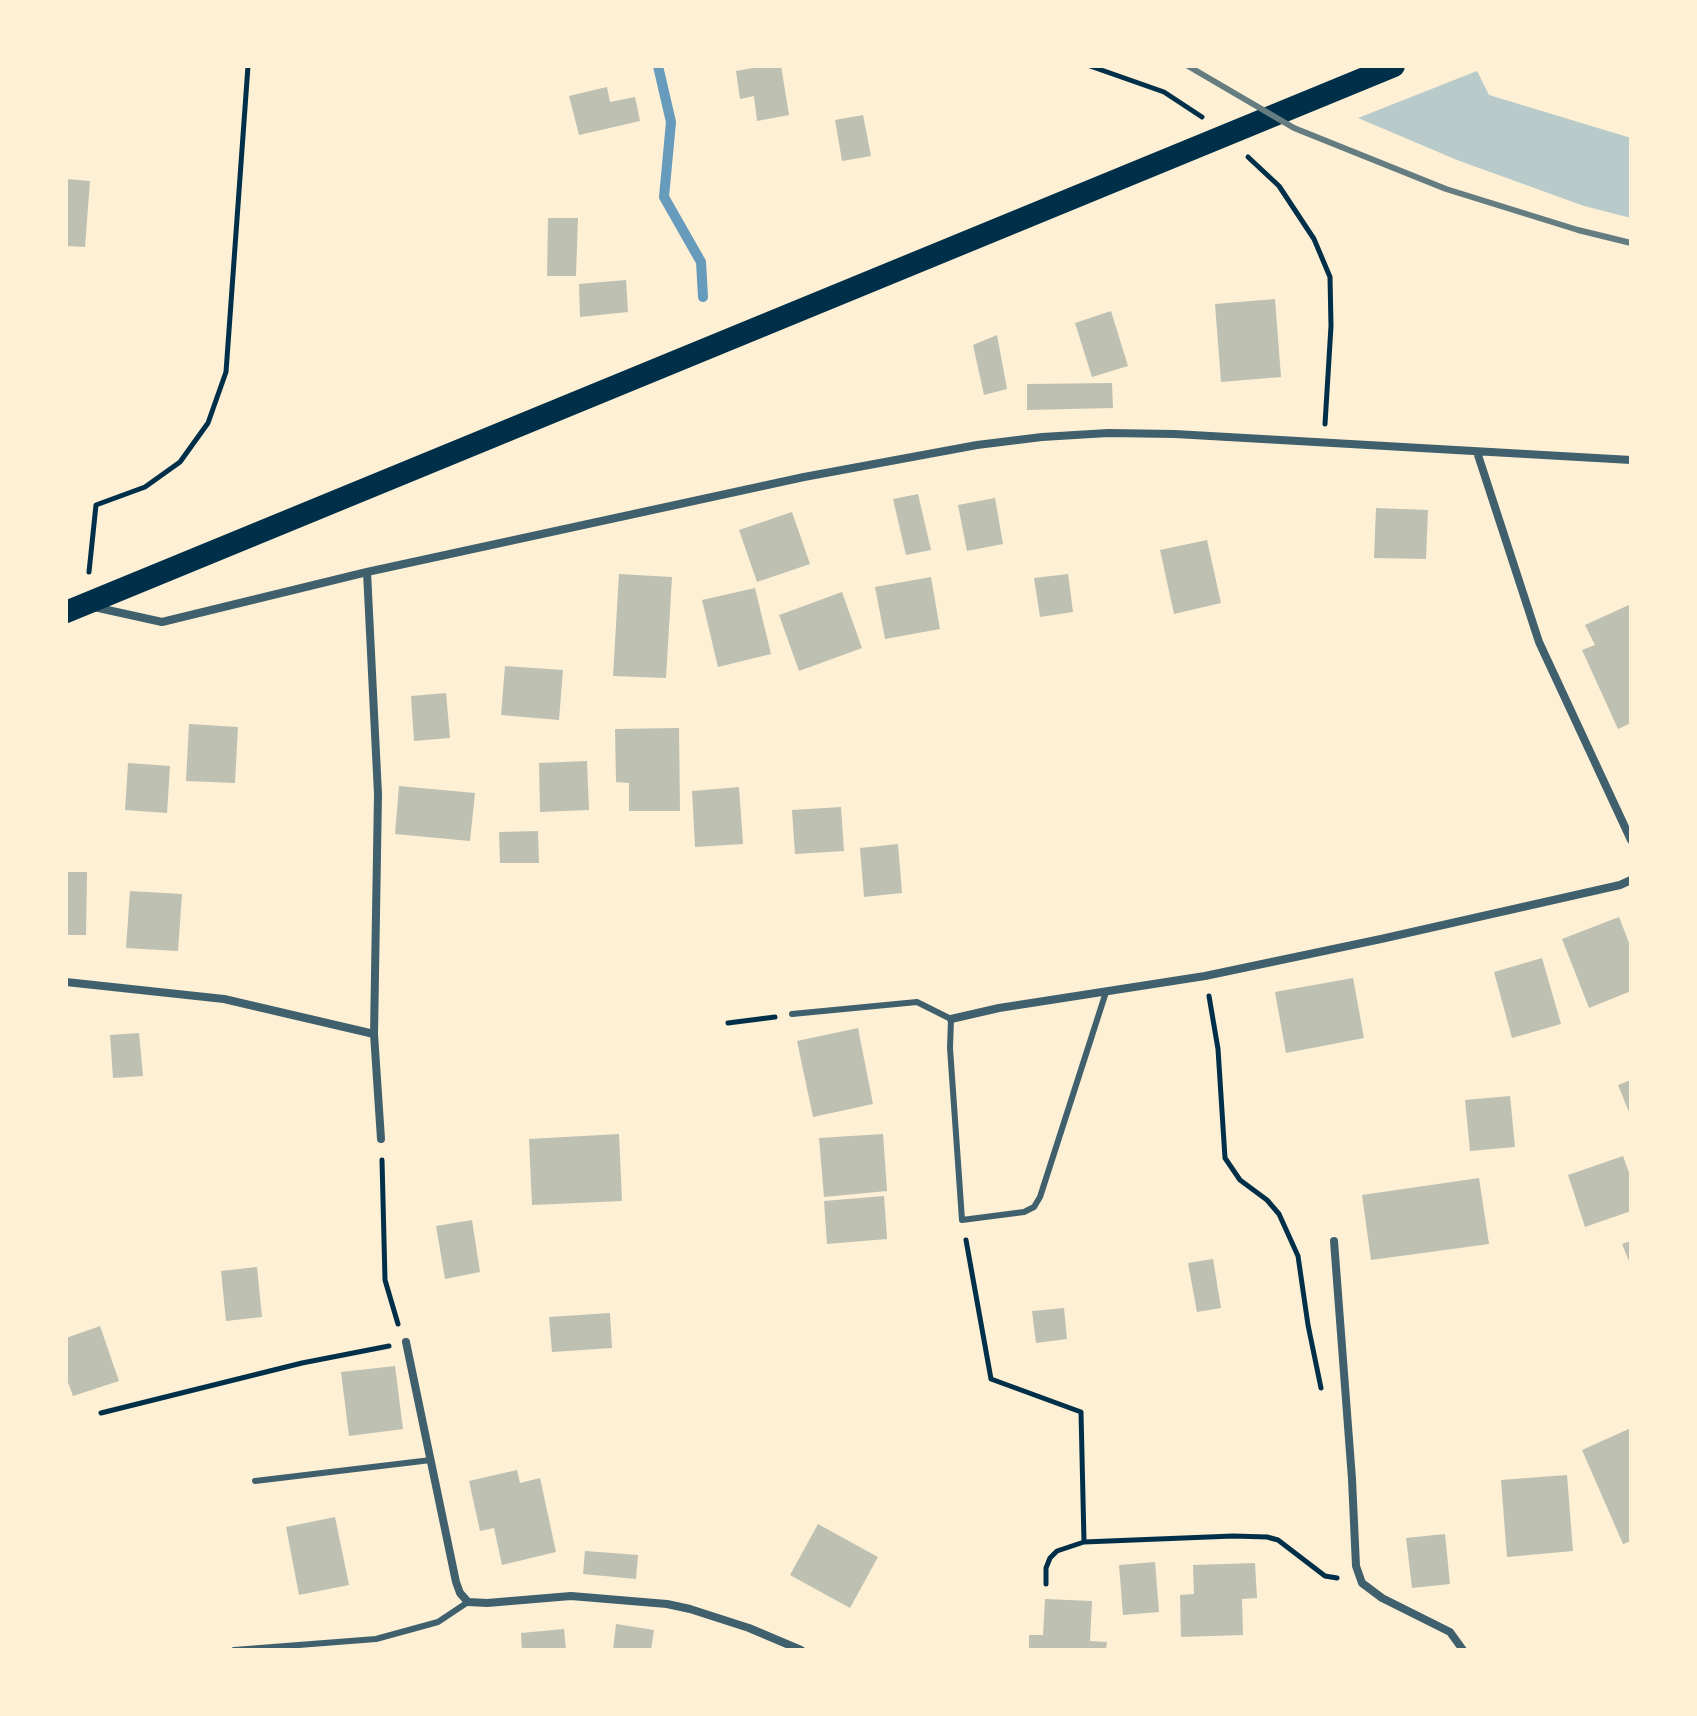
<!DOCTYPE html>
<style>
body{margin:0}
#map{position:relative;width:1697px;height:1716px;overflow:hidden;background:#fdf0d5;font-family:"Fira Sans Condensed",sans-serif}
canvas{display:block}
.frame{position:absolute;inset:0;border:68px solid #fdf0d5;pointer-events:none}
</style>
<div id="map">
<canvas width="1697" height="1716"></canvas>
<div class="frame"></div>
</div>
<script>
const c = document.querySelector('canvas').getContext('2d');
c.lineJoin = 'round';
function fillPath(path, color) { c.fillStyle = color; c.fill(path, 'evenodd'); }
const poly = rows => new Path2D(rows.map(r => 'M' + r).join(''));
function stroke(path, color, width, dash) { c.strokeStyle = color; c.lineWidth = width; c.lineCap = dash ? 'butt' : 'round'; c.setLineDash(dash || []); c.stroke(path); }
const green = poly([
 [1477,71,1489,95,1631,138,1631,218,1584,206,1457,160,1358,118]
]);
const stream = poly([
 [658,66,671,122,664,197,701,262,703,297]
]);
const building = poly([
 [753,66,781,66,789,115,757,121,754,96,740,99,736,71,753,68],
 [607,87,610,102,635,97,640,121,579,135,569,96],
 [863,115,871,156,842,161,835,120],
 [66,179,90,181,85,247,66,246],
 [548,218,578,218,576,276,547,276],
 [626,280,628,312,580,317,579,284],
 [1275,299,1281,377,1221,382,1215,304],
 [1111,311,1128,366,1092,377,1075,323],
 [997,335,1007,389,984,395,973,345],
 [1112,383,1113,408,1027,410,1027,384],
 [918,494,931,550,906,555,893,499],
 [995,498,1003,544,967,551,958,505],
 [1376,508,1428,510,1426,559,1374,558],
 [792,512,810,564,757,582,739,530],
 [1207,540,1221,603,1174,614,1160,550],
 [619,574,672,577,666,678,613,676],
 [1068,574,1073,612,1040,617,1034,578],
 [931,577,940,629,885,639,875,587],
 [755,588,771,654,718,667,702,600],
 [842,592,862,648,799,671,779,615],
 [1631,604,1631,723,1618,729,1582,650,1595,645,1585,625],
 [505,666,563,670,559,720,501,715],
 [446,693,450,738,414,741,411,696],
 [189,724,238,727,235,783,186,781],
 [679,728,680,811,629,811,629,783,616,782,615,729],
 [587,761,589,810,540,812,539,763],
 [128,763,170,766,167,813,125,810],
 [399,786,475,793,470,841,395,834],
 [739,787,743,844,695,847,692,791],
 [841,807,844,851,795,854,792,810],
 [538,831,539,863,500,863,499,832],
 [898,844,902,893,864,897,860,848],
 [66,872,87,872,86,935,66,935],
 [130,891,182,894,178,951,126,948],
 [1619,917,1631,948,1631,991,1589,1008,1562,939],
 [1542,958,1561,1024,1512,1038,1494,972],
 [1353,978,1364,1038,1286,1053,1275,992],
 [858,1028,873,1104,813,1117,797,1041],
 [139,1033,143,1076,113,1078,110,1035],
 [1631,1080,1631,1117,1618,1085],
 [1510,1096,1515,1147,1470,1151,1465,1100],
 [619,1134,622,1201,532,1205,529,1139],
 [883,1134,887,1191,824,1197,819,1138],
 [1623,1156,1631,1178,1631,1211,1585,1227,1568,1175],
 [1479,1178,1489,1244,1371,1260,1362,1195],
 [884,1196,887,1239,827,1244,824,1201],
 [472,1220,480,1272,445,1279,436,1226],
 [1631,1241,1631,1266,1622,1244],
 [1213,1259,1221,1308,1197,1312,1188,1263],
 [257,1267,262,1317,226,1321,221,1271],
 [1064,1308,1067,1339,1036,1343,1032,1311],
 [610,1313,612,1348,552,1352,549,1317],
 [100,1326,119,1381,73,1396,66,1377,66,1338],
 [395,1366,403,1429,349,1436,341,1372],
 [1631,1428,1631,1541,1623,1544,1582,1450],
 [517,1470,520,1483,540,1478,556,1552,502,1565,494,1528,480,1531,469,1481],
 [1567,1475,1573,1551,1507,1557,1501,1480],
 [335,1517,349,1585,299,1595,286,1527],
 [818,1524,878,1557,850,1608,790,1575],
 [1445,1534,1450,1584,1412,1588,1406,1538],
 [585,1551,638,1555,636,1579,583,1574],
 [1155,1562,1159,1612,1123,1615,1119,1565],
 [1255,1563,1257,1598,1242,1599,1243,1635,1181,1637,1180,1595,1194,1594,1193,1565],
 [1045,1599,1092,1601,1090,1641,1107,1642,1106,1650,1029,1650,1029,1635,1043,1635],
 [616,1624,654,1630,651,1650,613,1650],
 [564,1629,566,1650,522,1650,521,1633]
]);
const path = poly([
 [1090,66,1164,92,1202,117],
 [1248,157,1279,186,1314,239,1330,277,1331,326,1325,424],
 [89,572,96,505,145,487,180,462,208,423,226,372,248,66],
 [1209,996,1218,1049,1225,1158,1240,1180,1267,1200,1279,1214,1298,1256,1308,1325,1321,1388],
 [728,1023,775,1017],
 [382,1160,385,1280,398,1324],
 [966,1240,991,1379,1081,1412,1084,1542],
 [101,1413,302,1363,389,1346],
 [1046,1584,1046,1568,1050,1558,1057,1551,1084,1542,1233,1536,1267,1537,1278,1540,1325,1576,1337,1578]
]);
const service = poly([
 [792,1014,917,1002,951,1019,950,1048,962,1220,1024,1212,1034,1207,1040,1197,1106,992],
 [255,1481,431,1460],
 [234,1650,376,1639,438,1622,468,1602]
]);
const minor = poly([
 [1477,452,1539,642,1631,840],
 [367,572,378,794,374,1034,381,1139],
 [94,607,162,622,367,572,804,477,977,445,1042,437,1108,433,1175,434,1631,460],
 [66,982,224,999,374,1034],
 [951,1019,999,1008,1205,976,1381,939,1620,885,1631,880],
 [1334,1241,1352,1479,1356,1566,1362,1583,1382,1598,1450,1632,1463,1650],
 [406,1342,456,1582,460,1593,468,1602,487,1603,571,1596,667,1604,690,1609,749,1628,801,1650]
]);
const trunk = poly([
 [66,612,1394,66]
]);
const rail = poly([
 [1188,66,1294,128,1446,189,1578,230,1631,243]
]);
fillPath(green, '#b9caca');
stroke(stream, '#669bbc', 10);
fillPath(building, '#bec0b2');
stroke(path, '#003049', 5);
stroke(service, '#3f606c', 6);
stroke(minor, '#3f606c', 8);
stroke(trunk, '#003049', 22);
stroke(rail, '#657d81', 6);
</script>
